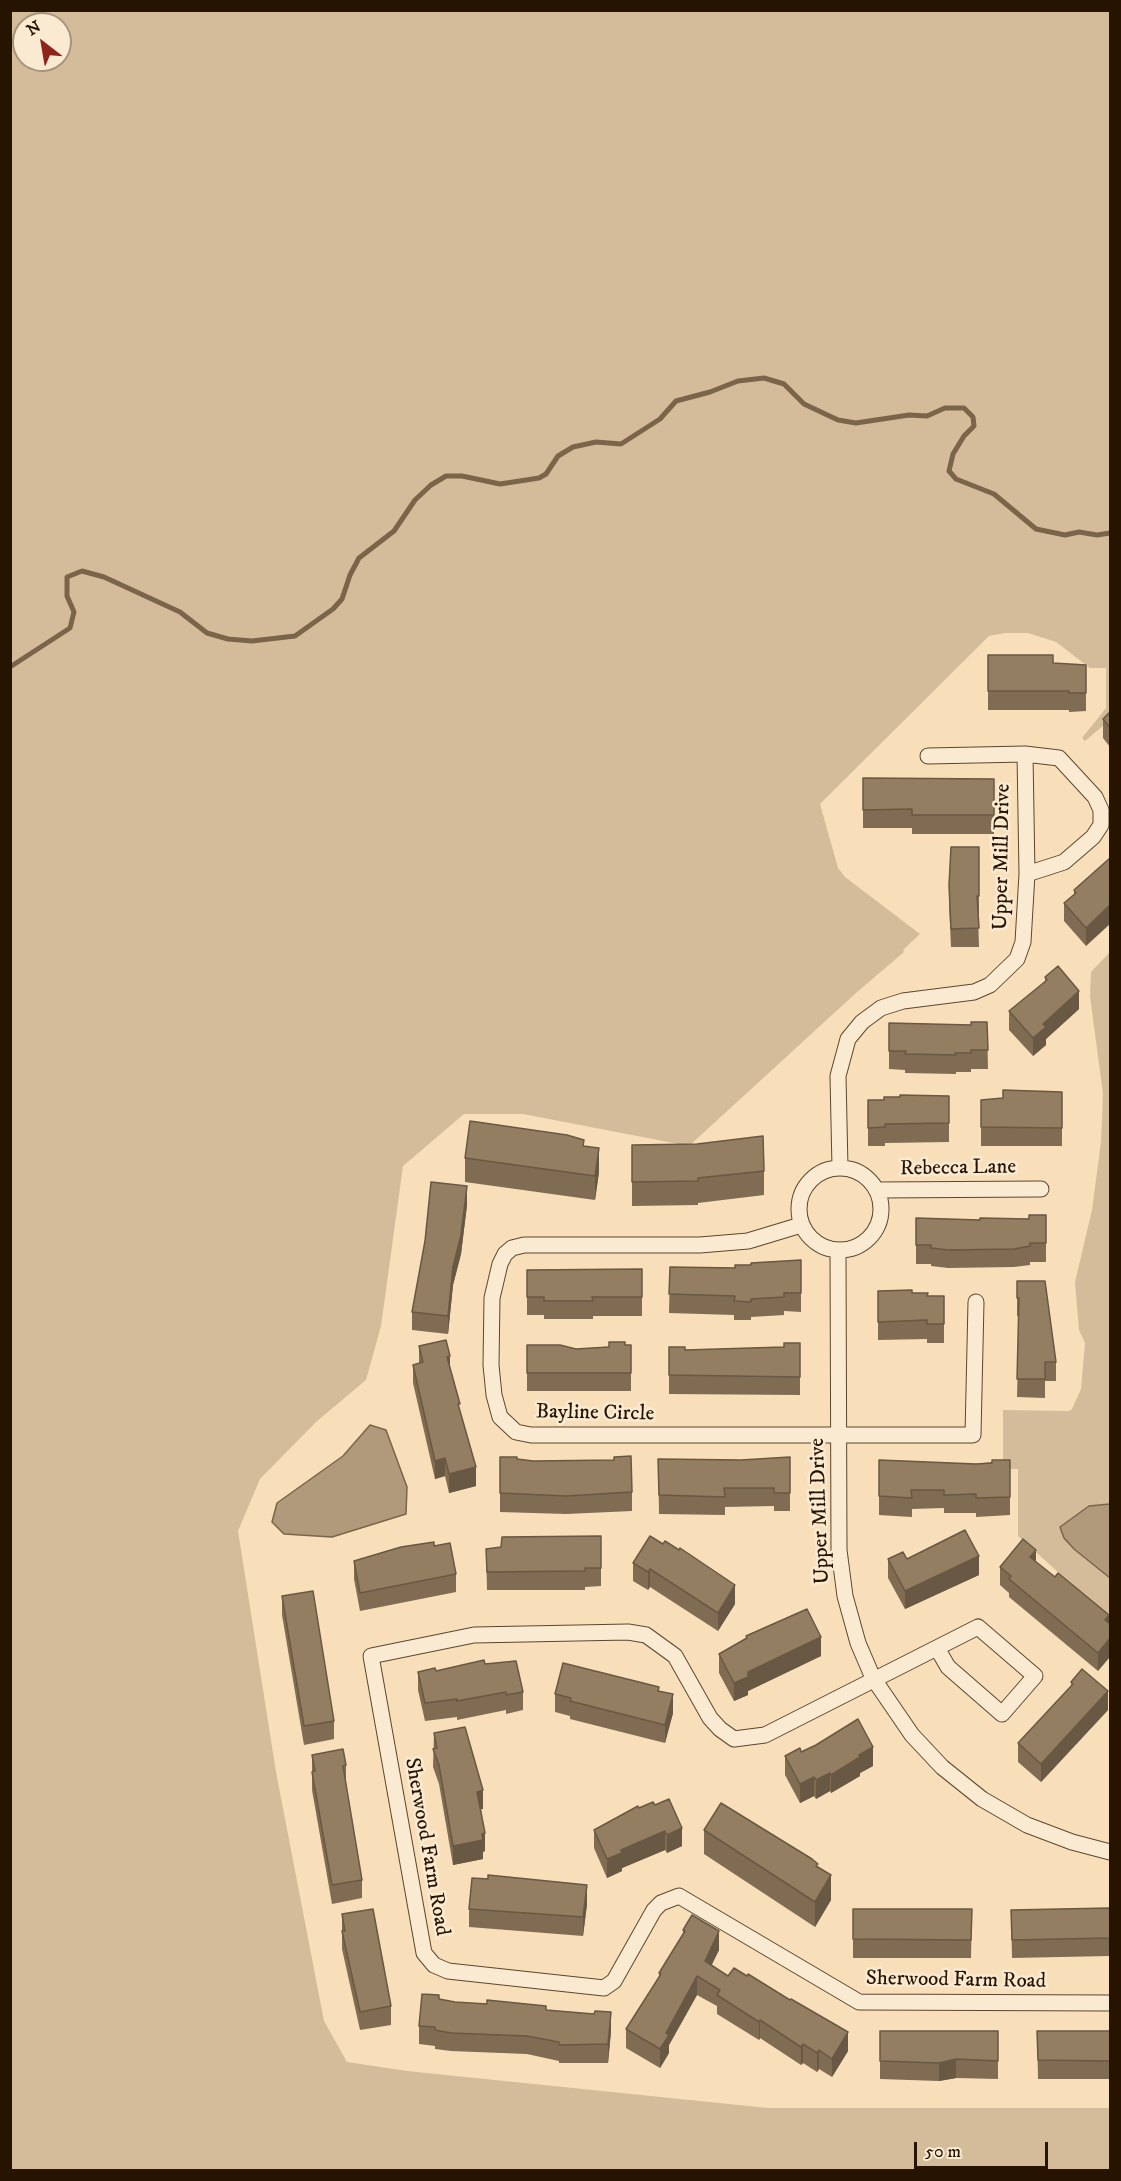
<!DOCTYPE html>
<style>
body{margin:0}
#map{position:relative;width:1121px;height:2181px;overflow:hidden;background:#f8dfba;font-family:"IM FELL DW Pica",serif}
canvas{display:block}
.frame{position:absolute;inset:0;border:12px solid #271400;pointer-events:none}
.north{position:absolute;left:12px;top:12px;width:60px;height:60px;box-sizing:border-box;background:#faead2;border:2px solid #a6947e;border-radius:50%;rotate:329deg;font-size:16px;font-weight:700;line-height:24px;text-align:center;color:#271400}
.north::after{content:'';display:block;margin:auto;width:21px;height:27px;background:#8f2418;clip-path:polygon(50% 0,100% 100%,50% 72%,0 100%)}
.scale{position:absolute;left:914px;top:2142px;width:134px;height:27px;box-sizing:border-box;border:3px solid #271400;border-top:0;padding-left:8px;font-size:18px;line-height:21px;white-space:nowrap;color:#271400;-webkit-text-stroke:4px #faead2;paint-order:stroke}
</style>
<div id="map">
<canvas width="1121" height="2181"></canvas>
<div class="frame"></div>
<div class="north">N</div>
<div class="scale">50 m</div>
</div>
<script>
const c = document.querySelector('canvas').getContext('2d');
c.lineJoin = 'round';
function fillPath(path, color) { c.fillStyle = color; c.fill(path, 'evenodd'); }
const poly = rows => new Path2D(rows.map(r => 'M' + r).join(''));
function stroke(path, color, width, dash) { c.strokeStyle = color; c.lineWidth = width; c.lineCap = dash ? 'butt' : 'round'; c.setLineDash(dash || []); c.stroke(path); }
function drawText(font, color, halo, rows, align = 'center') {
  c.font = font + ' "IM FELL DW Pica",serif'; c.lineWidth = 5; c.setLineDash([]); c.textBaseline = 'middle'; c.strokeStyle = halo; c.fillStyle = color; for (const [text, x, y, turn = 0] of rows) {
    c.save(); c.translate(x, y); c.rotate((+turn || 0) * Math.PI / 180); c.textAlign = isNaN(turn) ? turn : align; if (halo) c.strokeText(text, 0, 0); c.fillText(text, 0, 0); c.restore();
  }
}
const green = poly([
 [11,11,1110,11,1110,720,1085,741,1082,738,1106,708,1106,668,1090,668,1056,642,1028,633,1005,633,989,636,820,804,838,868,845,877,920,934,903,950,904,952,856,993,689,1146,523,1114,464,1114,403,1166,381,1326,366,1380,316,1422,260,1479,238,1531,276,1772,324,2021,347,2062,407,2071,768,2108,1110,2108,1110,2170,11,2170],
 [24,24,60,24,60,60,24,60],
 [1110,952,1110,1619,1018,1536,1018,1469,1003,1469,1003,1410,1069,1411,1072,1409,1081,1389,1085,1343,1079,1330,1075,1282,1092,1210,1101,1142,1103,1094,1090,996,1091,972]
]);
const water = poly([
 [370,1425,386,1430,407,1487,406,1514,332,1537,284,1534,272,1522,277,1503,343,1456,370,1425],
 [1110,1504,1110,1578,1074,1549,1064,1538,1060,1527,1089,1506,1110,1504]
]);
const stream = poly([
 [10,667,70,628,74,612,67,596,67,577,82,571,104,577,180,612,207,633,228,639,252,641,295,636,333,609,342,599,350,575,359,558,394,531,415,500,431,485,446,476,462,476,500,484,539,478,546,474,558,456,573,447,596,442,621,444,660,419,676,401,710,392,738,381,764,378,784,384,804,404,838,420,856,423,909,415,927,416,945,408,964,408,973,417,974,426,964,436,953,454,949,471,956,479,994,494,1036,529,1065,535,1079,532,1097,535,1110,533]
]);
const street = poly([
 [928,756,1025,754,1059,758,1095,797,1101,810,1101,825,1093,837,1064,862,1027,874],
 [840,1168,838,1076,848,1039,862,1022,881,1008,903,1001,974,992,990,985,1017,959,1023,942,1027,874,1025,754],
 '799 1209a41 41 0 1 1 82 0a41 41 0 1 1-82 0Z',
 [876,1190,1041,1189],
 [801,1225,748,1241,700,1245,524,1245,512,1248,505,1254,500,1264,492,1298,491,1365,494,1395,500,1417,516,1432,531,1435,973,1435,976,1302],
 [838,1250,839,1550,845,1596,858,1643,873,1678,912,1735,942,1767,982,1799,1027,1825,1072,1842,1110,1852],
 [937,1648,948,1667,1002,1714,1035,1676,978,1627,765,1735,734,1739,720,1729,710,1718,675,1656,646,1635,628,1632,474,1635,371,1656,424,1953,434,1965,448,1971,604,1988,614,1981,654,1910,661,1903,679,1896,859,2002,1110,2003]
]);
const wall = poly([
 [988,655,1053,663,1086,665,1086,711,1069,712,1069,710,988,710],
 [1110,712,1110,747,1103,738,1103,719],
 [863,778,994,779,994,834,912,834,912,828,863,828],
 [979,847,979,914,978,914,979,947,951,947,949,904,949,885],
 [1110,858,1086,946,1064,921,1064,903,1074,894,1074,890],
 [1045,977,1079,1009,1046,1039,1046,1045,1033,1056,1009,1030,1009,1011,1045,982],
 [987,1022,988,1069,971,1069,971,1072,956,1072,956,1074,905,1073,905,1070,889,1069,889,1023,971,1025],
 [1062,1092,1062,1146,981,1146,981,1100],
 [949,1096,949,1142,885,1143,885,1146,868,1146,868,1100,884,1100],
 [632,1145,764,1171,764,1195,698,1203,698,1205,632,1206],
 [584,1146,599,1172,595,1200,465,1182,465,1158],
 [467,1205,461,1254,453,1285,448,1334,412,1330,412,1312],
 [1046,1215,1046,1262,1030,1262,1030,1265,1014,1267,948,1268,931,1266,931,1264,916,1264,916,1218,980,1220,1029,1219],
 [801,1260,801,1312,784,1311,784,1315,751,1317,751,1320,734,1320,734,1315,669,1313,670,1267,735,1268,751,1265],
 [642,1269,642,1316,593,1316,593,1319,544,1319,544,1315,527,1315,527,1270],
 [1017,1281,1056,1362,1056,1381,1045,1381,1045,1398,1017,1397,1019,1316,1017,1316],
 [878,1291,912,1293,928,1296,944,1296,944,1343,927,1343,927,1339,878,1340],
 [800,1343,800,1395,669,1394,669,1347,685,1350,784,1347],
 [527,1345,576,1349,631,1345,631,1391,527,1391],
 [419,1346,450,1369,476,1486,449,1493,445,1476,435,1479,413,1383,413,1365,419,1363],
 [500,1457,517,1459,632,1492,632,1511,566,1514,500,1512],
 [790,1457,790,1511,774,1511,774,1506,725,1507,725,1515,659,1514,658,1459,741,1460],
 [879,1460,976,1464,1010,1460,1010,1515,976,1517,976,1513,944,1513,944,1508,912,1509,912,1517,879,1515],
 [601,1536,601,1586,585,1587,585,1590,487,1590,486,1549],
 [650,1536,735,1604,718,1631,650,1587,648,1590,633,1581,633,1563],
 [434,1546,456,1574,456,1592,360,1611,354,1579,354,1561],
 [888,1559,907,1559,979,1575,905,1609,888,1578],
 [1036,1562,1055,1577,1109,1615,1098,1671,1009,1597,1009,1593,1000,1585,1000,1567],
 [282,1596,334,1721,334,1739,304,1745,282,1615],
 [746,1636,821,1656,748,1691,748,1695,734,1701,719,1673,719,1654,746,1638],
 [485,1664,523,1692,523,1710,506,1714,506,1710,457,1720,457,1717,425,1721,418,1690,418,1672,436,1671],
 [1071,1682,1108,1710,1041,1782,1018,1762,1018,1743,1071,1687],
 [659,1691,673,1713,665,1743,570,1719,570,1716,555,1712,555,1694],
 [434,1733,483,1809,481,1809,485,1851,483,1852,483,1859,453,1865,439,1784,433,1767],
 [801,1752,873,1766,860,1773,860,1776,831,1793,830,1791,816,1799,814,1796,800,1803,785,1775,785,1756],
 [312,1755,346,1765,346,1784,362,1880,362,1898,332,1904,312,1790],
 [655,1805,682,1846,667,1853,665,1850,622,1868,622,1871,607,1878,594,1848,594,1830,639,1808],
 [704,1830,818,1867,831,1900,815,1927,704,1854],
 [587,1904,583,1936,469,1927,469,1909],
 [1110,1908,1110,1956,1012,1958,1011,1910],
 [853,1909,972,1909,971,1958,853,1958],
 [342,1914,391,2006,391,2025,360,2030,342,1949],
 [683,1930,719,1950,711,1965,848,2051,832,2077,819,2069,817,2072,803,2063,801,2065,760,2038,759,2040,717,2014,717,2006,697,1995,669,2045,669,2053,660,2068,626,2048,626,2029,659,1977,659,1973,683,1935],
 [439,1999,455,2002,546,2010,611,2031,608,2063,559,2063,559,2061,527,2054,451,2051,435,2049,435,2046,419,2044,419,2026],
 [880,2031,998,2031,998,2079,956,2078,939,2081,880,2079],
 [1037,2031,1110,2031,1110,2079,1038,2079]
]);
const shadedWall = poly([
 [1110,905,1110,924,1086,946,1086,928],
 [1079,991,1079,1009,1046,1039,1046,1045,1033,1056,1033,1038,1043,1024],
 [599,1148,599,1172,595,1200,595,1176],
 [467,1186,467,1205,461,1254,453,1285,448,1334,448,1316,453,1267],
 [450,1356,450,1374,447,1357],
 [445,1458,445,1476,435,1479,435,1461],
 [476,1467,476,1486,449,1493,449,1474],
 [1036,1550,1036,1568,1030,1557],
 [979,1556,979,1575,905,1609,905,1591],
 [650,1569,650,1587,648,1590,648,1572],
 [735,1585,735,1604,718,1631,718,1613],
 [1109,1615,1109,1633,1105,1620],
 [821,1637,821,1656,748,1691,748,1695,734,1701,734,1683,748,1672],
 [1110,1638,1110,1657,1098,1671,1098,1653],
 [1108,1691,1108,1710,1041,1782,1041,1764],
 [673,1694,673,1713,665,1743,665,1725],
 [873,1747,873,1766,860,1773,860,1776,831,1793,831,1775,859,1755],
 [830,1773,830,1791,816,1799,816,1780],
 [814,1777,814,1796,800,1803,800,1784],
 [483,1790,483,1809,477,1810,477,1792],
 [682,1828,682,1846,667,1853,667,1835],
 [665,1831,665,1850,622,1868,622,1871,607,1878,607,1859,621,1850],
 [485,1833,485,1851,483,1852,483,1859,453,1865,453,1846],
 [831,1875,831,1900,815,1927,815,1902],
 [587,1885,587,1904,583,1936,583,1917],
 [719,1931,719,1950,705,1979,705,1961],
 [697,1976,697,1995,669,2045,669,2053,660,2068,660,2049,666,2033],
 [611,2012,611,2031,608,2063,608,2044],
 [760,2020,760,2038,759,2040,759,2022],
 [848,2032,848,2051,832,2077,832,2059],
 [803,2044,803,2063,801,2065,801,2047],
 [819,2050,819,2069,817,2072,817,2053],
 [956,2059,956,2078,939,2081,939,2063]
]);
const building = poly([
 [988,655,1053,655,1053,663,1086,665,1086,693,1069,693,1069,691,988,691,988,655],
 [1110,712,1110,728,1103,719,1110,712],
 [863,778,994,779,994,815,912,815,912,809,863,810,863,778],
 [951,847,979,847,979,896,977,896,979,928,951,929,949,885,951,847],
 [1110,858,1110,905,1086,928,1064,903,1076,893,1074,890,1110,858],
 [1058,966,1079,991,1043,1024,1046,1027,1033,1038,1009,1011,1047,980,1045,977,1058,966],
 [971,1022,987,1022,988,1050,971,1050,971,1053,955,1053,956,1055,905,1054,906,1051,889,1051,889,1023,971,1025,971,1022],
 [1003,1090,1062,1092,1062,1128,981,1127,981,1100,1003,1098,1003,1090],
 [900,1095,949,1096,949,1123,885,1124,885,1127,868,1128,868,1100,884,1100,884,1097,900,1097,900,1095],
 [470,1121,567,1135,584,1140,583,1146,599,1148,595,1176,465,1158,470,1121],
 [763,1136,764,1171,698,1178,698,1181,632,1182,632,1145,697,1144,763,1136],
 [431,1182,467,1186,461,1235,453,1267,448,1316,412,1312,425,1241,431,1182],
 [1029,1215,1046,1215,1046,1243,1030,1243,1030,1246,1014,1249,948,1250,931,1248,931,1245,916,1245,916,1218,980,1220,980,1218,1029,1219,1029,1215],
 [801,1260,801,1293,784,1293,784,1297,751,1299,751,1302,734,1301,735,1296,669,1294,670,1267,735,1268,735,1265,751,1265,751,1263,801,1260],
 [642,1269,642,1297,592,1297,593,1301,544,1301,544,1297,527,1297,527,1270,642,1269],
 [1017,1281,1045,1281,1056,1362,1045,1362,1045,1379,1017,1379,1019,1298,1017,1298,1017,1281],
 [912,1290,912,1293,928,1293,927,1296,944,1296,944,1324,927,1324,927,1320,878,1322,878,1291,912,1290],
 [446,1340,450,1356,447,1357,460,1404,458,1404,476,1467,449,1474,445,1458,435,1461,413,1365,423,1362,419,1346,446,1340],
 [609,1342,625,1342,625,1345,631,1345,631,1373,527,1373,527,1345,560,1345,576,1349,609,1347,609,1342],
 [784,1343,800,1343,800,1377,669,1375,669,1347,685,1347,685,1350,784,1347,784,1343],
 [631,1456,632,1492,566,1496,500,1493,500,1457,517,1457,517,1459,533,1461,614,1460,614,1457,631,1456],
 [790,1457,790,1493,774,1493,774,1488,724,1488,725,1497,659,1495,658,1459,741,1460,790,1457],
 [879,1460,976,1464,992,1463,992,1460,1010,1460,1010,1497,976,1498,976,1494,944,1495,944,1490,911,1490,912,1498,879,1496,879,1460],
 [965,1530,979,1556,905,1591,888,1559,903,1552,907,1559,965,1530],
 [601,1536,601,1568,585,1568,585,1571,487,1572,486,1549,501,1547,502,1537,601,1536],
 [650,1536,663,1544,665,1541,679,1550,680,1548,735,1585,718,1613,650,1569,648,1572,633,1563,650,1536],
 [1023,1539,1036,1550,1030,1557,1055,1577,1058,1573,1109,1615,1105,1620,1110,1624,1110,1638,1098,1653,1009,1579,1011,1576,1000,1567,1023,1539],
 [434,1542,434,1546,450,1543,456,1574,360,1593,354,1561,401,1547,434,1542],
 [313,1591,334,1721,304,1726,282,1596,313,1591],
 [807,1609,821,1637,748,1672,748,1677,734,1683,719,1654,747,1638,746,1636,807,1609],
 [484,1660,485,1664,516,1661,523,1692,506,1695,506,1692,457,1701,457,1699,425,1703,418,1672,435,1668,436,1671,484,1660],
 [563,1663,659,1687,658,1691,673,1694,665,1725,570,1701,571,1698,555,1694,563,1663],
 [1082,1669,1108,1691,1041,1764,1018,1743,1073,1684,1071,1682,1082,1669],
 [858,1719,873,1747,859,1755,860,1757,831,1775,830,1773,816,1780,814,1777,800,1784,785,1756,800,1748,801,1752,816,1745,858,1719],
 [465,1727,483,1790,477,1792,485,1833,482,1834,483,1840,453,1846,439,1765,433,1749,437,1748,434,1733,465,1727],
 [343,1749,346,1765,343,1766,362,1880,332,1885,312,1772,315,1771,312,1755,343,1749],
 [669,1799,682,1828,667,1835,665,1831,621,1850,622,1853,607,1859,594,1830,638,1806,639,1808,653,1802,655,1805,669,1799],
 [721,1803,812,1859,818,1864,816,1866,831,1875,815,1902,704,1830,721,1803],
 [488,1875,587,1885,583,1917,469,1909,472,1878,488,1879,488,1875],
 [1110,1908,1110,1938,1012,1940,1011,1910,1110,1908],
 [373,1909,391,2006,360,2012,342,1931,345,1931,342,1914,373,1909],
 [853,1909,972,1909,971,1940,853,1939,853,1909],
 [692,1915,719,1931,705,1961,728,1976,734,1968,747,1976,748,1974,790,2000,791,1999,848,2032,832,2059,819,2050,817,2053,803,2044,801,2047,760,2020,759,2022,717,1995,720,1990,697,1976,666,2033,669,2035,660,2049,626,2029,661,1974,659,1973,685,1931,683,1930,692,1915],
 [422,1994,439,1995,439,1999,455,2002,487,2004,487,2000,546,2006,546,2010,594,2014,595,2011,611,2012,608,2044,559,2045,559,2042,527,2036,451,2033,435,2030,435,2027,419,2026,422,1994],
 [880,2031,998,2031,998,2061,956,2059,939,2063,880,2061,880,2031],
 [1037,2031,1110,2031,1110,2061,1038,2060,1037,2031]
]);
const streetNames = [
 ["Upper Mill Drive",1003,857,-89],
 ["Rebecca Lane",958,1169,-1],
 ["Bayline Circle",595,1414,1],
 ["Upper Mill Drive",821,1511,-92],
 ["Sherwood Farm Road",426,1847,80],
 ["Sherwood Farm Road",956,1981,1]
];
fillPath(green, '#d4bc9a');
fillPath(water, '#b19a7b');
stroke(water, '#7a644a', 1.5);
stroke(stream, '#7a644a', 5);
stroke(street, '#5b472e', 17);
stroke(street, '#faead2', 15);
fillPath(wall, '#7f6c53');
fillPath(shadedWall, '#685844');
fillPath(building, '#947e61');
stroke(building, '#685844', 1.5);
drawText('21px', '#271400', '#faead2', streetNames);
</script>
